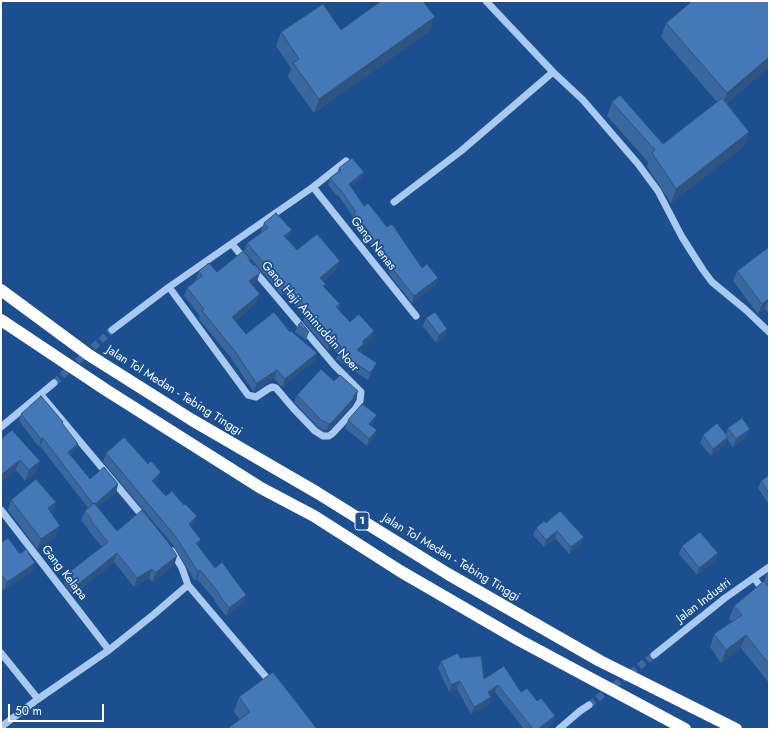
<!DOCTYPE html>
<style>
body{margin:0}
#map{position:relative;width:770px;height:730px;overflow:hidden;background:#1b4f8f;font-family:Jost,sans-serif}
canvas{display:block}
.frame{position:absolute;inset:0;border:2px solid #fff;pointer-events:none}
.scale{position:absolute;left:8px;top:704px;width:96px;height:18px;box-sizing:border-box;border:2px solid #fff;border-top:0;padding-left:5px;font-size:12px;line-height:14px;white-space:nowrap;color:#fff;-webkit-text-stroke:3px #1b4f8f;paint-order:stroke}
</style>
<div id="map">
<canvas width="770" height="730"></canvas>
<div class="frame"></div>
<div class="scale">50 m</div>
</div>
<script>
const c = document.querySelector('canvas').getContext('2d');
c.lineJoin = 'round';
const poly = rows => new Path2D(rows.map(r => 'M' + r).join(''));
function stroke(path, color, width, dash) { c.strokeStyle = color; c.lineWidth = width; c.lineCap = dash ? 'butt' : 'round'; c.setLineDash(dash || []); c.stroke(path); }
function fillPath(path, color) { c.fillStyle = color; c.fill(path, 'evenodd'); }
function drawText(font, color, halo, rows, align = 'center') {
  c.font = font + ' Jost,sans-serif'; c.lineWidth = 3.5; c.setLineDash([]); c.textBaseline = 'middle'; c.strokeStyle = halo; c.fillStyle = color; for (const [text, x, y, turn = 0] of rows) {
    c.save(); c.translate(x, y); c.rotate((+turn || 0) * Math.PI / 180); c.textAlign = isNaN(turn) ? turn : align; if (halo) c.strokeText(text, 0, 0); c.fillText(text, 0, 0); c.restore();
  }
}
const minorTunnel = poly([
 [54,383,112,330],
 [589,705,654,655]
]);
const minor = poly([
 [486,1,553,72,583,100,638,164,658,191,682,237,703,270,712,282,746,310,769,332],
 [313,187,416,316],
 [394,202,461,151,553,72],
 [232,244,246,261],
 [169,287,248,395,256,397,268,389,272,387,276,388,293,408,315,431,323,436,329,436,333,433,356,408,360,401,361,392,334,365,253,269],
 [112,330,169,287,313,187,346,161],
 [41,395,145,519],
 [1,427,54,383],
 [1,510,109,650],
 [172,551,182,568,188,585,272,684],
 [754,578,769,598],
 [1,653,38,699],
 [654,655,725,598,769,567],
 [1,727,38,699,109,650,153,615,188,585],
 [559,729,580,711,589,705]
]);
const highway = poly([
 [1,290,89,355,192,420,316,492,448,574,600,661,736,729],
 [1,320,106,390,261,488,314,516,400,571,519,640,685,729]
]);
const wall = poly([
 [769,1,769,67,727,103,749,132,744,146,671,203,647,167,648,162,607,116,612,102,663,144,717,102,661,37,666,23],
 [341,30,430,31,314,113,288,77,291,68,276,46,281,32],
 [339,168,361,179,351,187,364,206,387,227,422,268,438,278,436,284,412,303,389,274,390,272,377,251,375,252,362,231,360,232,351,220,353,217,338,195,337,196,328,185,330,178,337,173],
 [264,223,292,230,289,237,287,239,297,250,337,269,323,281,326,284,324,287,340,304,338,309,350,322,372,339,362,347,360,351,374,370,368,380,336,359,338,354,331,347,328,350,304,322,304,316,284,293,282,295,244,251,247,243,262,232,261,231],
 [769,247,769,314,765,309,758,314,733,281,737,271],
 [199,271,217,272,257,281,252,285,257,302,235,321,246,334,290,332,317,353,314,361,282,387,274,378,254,391,253,391,231,358,199,319,200,316,184,296,187,288,196,280],
 [426,318,447,329,445,336,436,343,423,326],
 [298,325,309,332,306,340,295,332],
 [334,381,358,391,352,405,330,429,326,431,318,427,294,402,297,395],
 [21,414,63,422,62,424,75,451,71,455,90,479,118,484,116,492,98,507,117,531,177,556,174,565,152,582,149,578,134,587,114,562,73,595,64,583,67,574,102,547,88,530,88,529,81,520,85,511,88,508,40,446,39,447,19,421],
 [348,420,374,422,371,425,377,430,374,438,367,446,345,428],
 [728,428,747,437,733,447,727,439,726,444,711,456,700,443,703,435,726,434],
 [1,439,40,461,36,472,25,481,16,470],
 [106,453,158,480,154,484,194,525,192,527,198,547,215,568,246,595,243,603,226,616,215,602,215,600,197,579,195,581,173,545,103,462],
 [769,475,769,505,758,488,761,481],
 [11,500,56,502,52,512,51,513,56,536,37,549,8,510],
 [546,523,581,544,569,554,555,538,544,547,533,535,536,528],
 [1,543,20,554,33,570,4,590,1,586],
 [682,546,718,553,715,561,697,575,679,554],
 [769,569,769,683,741,648,721,663,710,647,714,634,732,622,729,619,734,606,764,581],
 [460,658,484,679,521,692,537,701,555,716,552,723,545,729,524,729,495,692,490,695,491,697,489,705,471,714,457,689,449,692,438,668,441,661],
 [239,697,317,729,240,720,234,712]
]);
const shadedWall = poly([
 [435,17,430,31,314,113,319,99],
 [769,57,769,67,721,108,727,93],
 [749,132,744,146,671,203,676,189],
 [364,172,361,179,347,190,349,184],
 [364,225,362,231,360,232,363,226],
 [292,230,289,237,282,244,284,236],
 [380,245,377,251,375,252,378,246],
 [340,261,337,269,317,286,320,278],
 [260,273,257,281,246,289,249,281],
 [438,278,436,284,412,303,414,296],
 [287,286,284,293,282,295,285,288],
 [260,294,257,302,229,326,232,317],
 [769,298,765,309,758,314,762,304],
 [447,329,445,336,436,343,439,335],
 [374,331,372,339,362,347,361,351,355,357,357,350,362,342],
 [334,339,331,347,328,350,330,342],
 [317,353,314,361,282,387,285,379],
 [377,363,374,370,368,380,370,373],
 [277,370,274,378,254,391,257,383],
 [358,391,352,405,330,429,326,431,329,424],
 [377,415,374,422,367,431,369,424],
 [750,429,747,437,733,447,736,439],
 [377,430,374,438,367,446,369,439],
 [728,437,726,444,711,456,713,449],
 [43,438,40,446,39,447,41,439],
 [78,444,75,451,65,459,68,452],
 [20,460,16,470,1,483,1,475],
 [40,461,36,472,25,481,29,470],
 [161,472,158,480,149,489,152,481],
 [118,484,116,492,92,512,94,505],
 [56,502,52,512,44,519,48,508],
 [197,516,194,525,186,532,189,524],
 [60,526,56,536,37,549,41,539],
 [557,531,555,538,544,547,546,540],
 [584,537,581,544,569,554,571,547],
 [201,540,198,548,196,543],
 [117,553,114,562,73,595,76,586],
 [718,553,715,561,697,575,699,568],
 [177,556,174,565,152,582,155,573],
 [35,563,33,570,4,590,7,582],
 [152,569,149,578,134,587,137,578],
 [200,570,197,579,195,581,198,572],
 [246,595,243,603,226,616,229,608],
 [746,635,741,648,721,663,726,650],
 [460,681,457,689,449,692,451,685],
 [498,685,495,692,485,699,488,692],
 [491,697,489,705,471,714,474,707],
 [555,716,552,723,545,729,538,729]
]);
const building = poly([
 [381,1,423,1,435,17,319,99,293,63,299,59,281,32,323,4,341,30,381,1],
 [692,1,769,1,769,57,727,93,666,23,692,1],
 [620,95,663,144,722,98,749,132,676,189,652,153,655,150,612,102,620,95],
 [352,158,364,172,349,184,364,206,368,203,387,227,392,224,422,268,427,264,438,278,414,296,391,267,393,266,380,245,378,246,364,225,363,226,354,214,356,212,340,189,340,190,330,178,341,170,339,168,352,158],
 [276,213,292,230,284,236,297,250,317,234,340,261,320,278,326,284,323,286,340,304,336,307,350,322,359,314,374,331,362,342,364,343,357,350,377,363,370,373,339,352,342,348,334,339,330,342,307,314,307,308,287,286,285,288,247,243,268,228,264,223,276,213],
 [769,247,769,299,762,304,737,271,769,247],
 [242,252,260,273,249,281,260,294,232,317,246,334,274,312,290,332,291,331,317,353,285,379,277,370,257,383,256,383,234,350,202,311,204,309,187,288,202,276,199,271,209,263,217,272,242,252],
 [435,312,447,329,439,335,426,318,435,312],
 [301,322,309,332,298,325,301,322],
 [321,369,334,381,340,375,358,391,353,397,354,398,332,422,329,424,321,420,297,395,321,369],
 [41,396,63,422,62,423,78,444,68,452,90,479,104,467,118,484,95,504,94,503,93,504,43,438,41,439,21,414,41,396],
 [362,404,377,415,369,424,377,430,369,439,348,420,362,404],
 [742,418,750,429,736,439,728,428,742,418],
 [717,423,728,437,713,449,703,435,717,423],
 [12,430,40,461,29,470,20,460,1,475,1,439,12,430],
 [124,437,148,464,151,461,161,472,152,481,166,496,172,491,184,505,185,504,197,516,189,524,201,540,196,543,215,568,222,562,246,595,229,608,218,593,219,593,200,570,198,572,176,537,106,453,124,437],
 [769,475,769,493,761,481,769,475],
 [36,479,56,502,48,508,60,526,41,539,11,500,36,479],
 [94,503,117,531,142,510,168,542,177,556,155,573,152,569,137,578,117,553,76,586,67,574,108,542,91,521,92,520,85,511,94,503],
 [560,511,584,537,571,547,557,531,546,540,536,528,544,521,546,523,560,511],
 [700,532,718,553,699,568,682,546,700,532],
 [8,538,20,554,26,549,35,563,7,582,1,574,1,543,8,538],
 [764,581,769,587,769,612,768,612,769,613,769,664,746,635,726,650,714,634,742,615,734,606,764,581],
 [458,653,460,658,481,656,484,679,504,666,521,692,527,688,537,701,541,698,555,716,538,729,533,729,498,685,488,692,491,697,474,707,460,681,451,685,441,661,458,653],
 [273,672,317,729,227,729,250,712,239,697,273,672]
]);
const shields = [
 [362,521,14]
];
const shieldNames = [
 ["1",362,521]
];
const streetNames = [
 ["Gang Nenas",373,244,51],
 ["Gang Haji Aminuddin Noer",310,317,49],
 ["Jalan Tol Medan - Tebing Tinggi",174,391,32],
 ["Jalan Tol Medan - Tebing Tinggi",451,558,31],
 ["Gang Kelapa",64,573,52],
 ["Jalan Industri",704,601,-37]
];
stroke(minorTunnel, '#3d69a0', 7, [7, 3.5]);
stroke(minor, '#a9c9ee', 7);
stroke(highway, '#fff', 12);
fillPath(wall, '#3a679d');
fillPath(shadedWall, '#305480');
fillPath(building, '#4478b7');
stroke(building, '#305480', 1);
for (const [x, y, w] of shields) { const box = new Path2D(); box.roundRect(x - w / 2, y - 9, w, 18, 3); c.fillStyle = '#1b4f8f'; c.fill(box); stroke(box, '#fff', 1); }
drawText('bold 11px', '#fff', null, shieldNames);
drawText('12px', '#fff', '#1b4f8f', streetNames);
</script>
